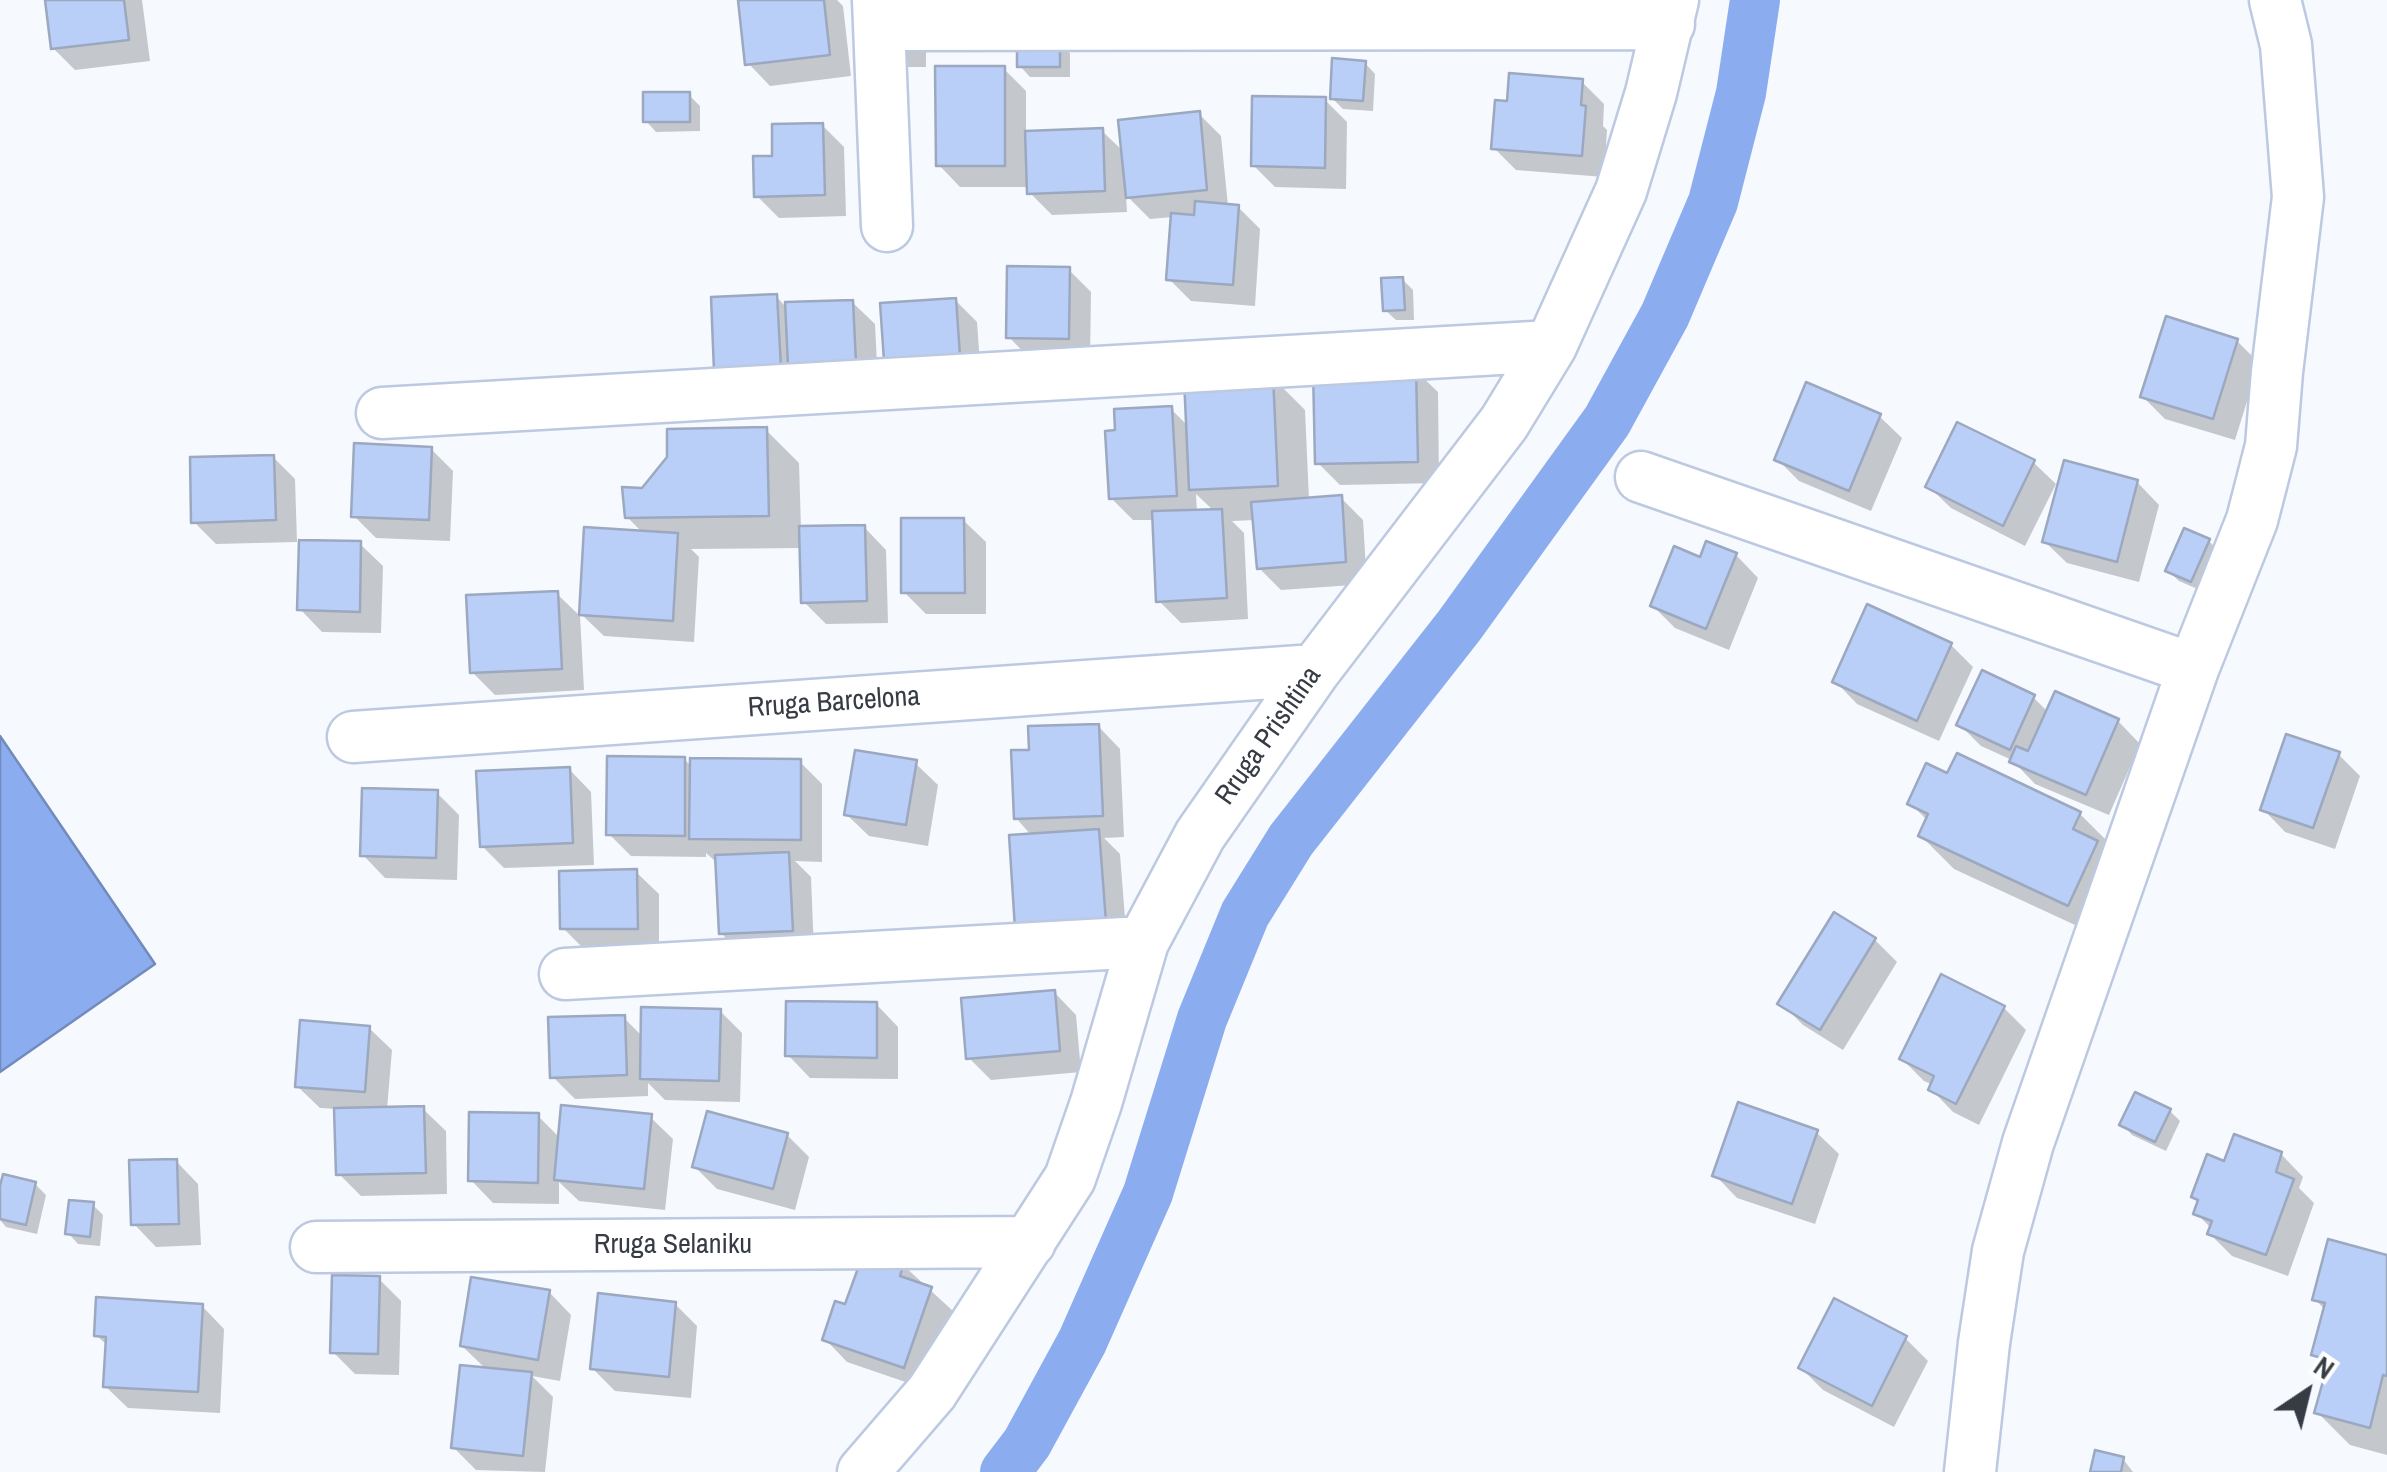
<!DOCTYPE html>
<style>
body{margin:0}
#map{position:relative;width:2387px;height:1472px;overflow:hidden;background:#f6f9fe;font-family:"Archivo Narrow",sans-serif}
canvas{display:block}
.north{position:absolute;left:2257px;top:1342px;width:100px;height:100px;-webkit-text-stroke:8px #fff;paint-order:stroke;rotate:35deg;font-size:28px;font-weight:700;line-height:40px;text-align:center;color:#363b44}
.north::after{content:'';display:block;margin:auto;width:35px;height:45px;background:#363b44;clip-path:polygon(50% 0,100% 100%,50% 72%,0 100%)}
</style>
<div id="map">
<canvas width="2387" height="1472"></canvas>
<div class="north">N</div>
</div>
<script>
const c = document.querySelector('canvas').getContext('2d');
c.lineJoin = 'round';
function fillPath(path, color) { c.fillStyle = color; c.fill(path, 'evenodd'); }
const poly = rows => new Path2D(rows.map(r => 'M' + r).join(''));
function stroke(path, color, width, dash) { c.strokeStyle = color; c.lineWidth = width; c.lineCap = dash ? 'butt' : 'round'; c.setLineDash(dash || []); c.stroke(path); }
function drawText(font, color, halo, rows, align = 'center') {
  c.font = font + ' "Archivo Narrow",sans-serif'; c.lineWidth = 9; c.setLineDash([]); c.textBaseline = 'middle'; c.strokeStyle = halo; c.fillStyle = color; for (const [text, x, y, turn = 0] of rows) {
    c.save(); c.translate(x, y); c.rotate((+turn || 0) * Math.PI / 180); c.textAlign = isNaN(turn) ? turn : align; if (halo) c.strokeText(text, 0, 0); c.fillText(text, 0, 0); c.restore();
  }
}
const water = poly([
 [0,736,155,964,0,1072,0,736]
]);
const shadow = poly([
 [47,0,142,0,150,61,75,70,53,48],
 [740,0,837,0,843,6,851,76,770,86,748,63],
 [915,40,926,50,926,67,899,67,888,57],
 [1059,43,1070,53,1070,77,1030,77,1020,66],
 [1365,63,1375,74,1373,111,1343,109,1332,98],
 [1004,69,1026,91,1026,134,1102,131,1124,152,1199,114,1221,136,1228,206,1238,207,1260,229,1255,306,1191,301,1169,279,1173,217,1150,219,1126,195,1127,212,1052,215,1030,193,1030,187,960,187,938,164],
 [1582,82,1604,104,1603,126,1607,130,1604,177,1516,170,1494,148,1509,103],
 [689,95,700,106,700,131,656,132,646,121],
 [1325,100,1347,122,1346,189,1275,187,1253,165],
 [822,125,844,147,846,216,779,218,757,196],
 [1069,270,1091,292,1090,360,1031,360,1009,337],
 [1402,279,1413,290,1414,320,1396,320,1385,310],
 [776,296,784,305,852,302,875,324,878,385,739,392],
 [955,300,977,322,981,378,908,383],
 [2237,341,2259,363,2235,440,2165,419,2143,397],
 [1415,370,1438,392,1439,483,1340,485,1318,463],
 [1272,377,1305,410,1309,500,1341,498,1363,520,1367,584,1281,590,1259,568,1255,520,1232,521,1244,533,1248,619,1181,623,1158,600,1155,520,1133,520,1111,498,1171,409,1188,426],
 [1196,494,1214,511,1197,512],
 [1879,416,1902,438,1871,511,1799,481,1777,459],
 [766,430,799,463,801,529,864,527,886,550,888,623,826,624,804,602,802,548,691,549,699,557,694,642,604,636,581,614,643,533,627,517,643,490,669,458],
 [431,449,453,471,450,541,376,538,354,516],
 [273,457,295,479,297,542,216,544,193,521],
 [2033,462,2056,484,2025,546,1951,508,1928,486],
 [2137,482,2159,505,2139,582,2067,563,2044,541],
 [963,520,986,542,986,614,926,614,904,592],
 [2209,541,2219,552,2202,591,2179,581,2168,571],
 [360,544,383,566,381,633,322,632,300,609],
 [1736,555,1758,578,1729,650,1675,628,1653,606],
 [557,594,580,616,584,690,495,695,472,672],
 [1951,645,1973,667,1939,741,1857,704,1835,681],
 [2056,694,2118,721,2140,744,2109,815,2035,784,2012,760,1981,746,1959,724,2033,697,2048,712],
 [1098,726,1120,749,1124,837,1104,838,1120,854,1127,944,1016,818,1031,752],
 [2338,754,2360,776,2335,849,2285,832,2263,809],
 [1958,757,2080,814,2113,847,2101,937,1954,869,1921,836,1928,821,1910,803,1948,777],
 [684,759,692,767,800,762,822,784,822,862,795,861,811,877,814,952,743,955,721,933,718,860,714,860,706,853,706,857,631,856,609,834],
 [915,763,938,785,928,846,869,836,846,814],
 [569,769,591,792,594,865,504,868,482,846],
 [437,793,459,815,457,880,385,878,363,855],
 [636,872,659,894,659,950,585,950,563,928],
 [1875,940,1897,962,1843,1050,1803,1025,1781,1003],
 [1054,992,1076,1015,1081,1072,991,1080,968,1057],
 [876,1004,898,1027,898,1079,810,1078,788,1055],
 [2004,1008,2026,1030,1979,1125,1953,1112,1931,1089,1933,1085,1924,1081,1902,1059],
 [720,1011,742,1033,740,1102,665,1100,648,1083,648,1096,575,1099,553,1077,624,1018,643,1037],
 [369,1028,392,1050,387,1109,423,1109,446,1131,447,1194,361,1196,339,1174,337,1109,320,1108,297,1086],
 [2170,1111,2180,1121,2166,1151,2132,1135,2122,1124],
 [538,1116,560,1138,650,1117,673,1139,665,1210,579,1201,559,1182,559,1204,493,1203,471,1180],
 [1816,1132,1839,1154,1815,1224,1737,1198,1715,1175],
 [787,1135,809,1157,795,1210,717,1189,695,1167],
 [2281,1154,2303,1177,2299,1188,2314,1203,2288,1276,2232,1256,2210,1234,2212,1229,2196,1213,2226,1164],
 [176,1161,198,1184,201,1245,156,1247,134,1224],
 [35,1184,46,1195,37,1234,6,1227,0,1220,0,1197],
 [93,1205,103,1215,100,1246,78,1244,68,1233],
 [2387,1257,2387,1455,2350,1445,2317,1412,2329,1370,2313,1354,2325,1310,2315,1299],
 [903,1265,953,1311,926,1389,847,1362,825,1339],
 [379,1279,401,1301,399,1375,355,1374,333,1352],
 [549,1292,571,1315,560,1381,532,1376,553,1397,545,1472,476,1470,453,1447,487,1370,462,1346],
 [1835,1302,1906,1339,1928,1361,1894,1427,1823,1390,1801,1368],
 [675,1304,697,1326,691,1398,615,1391,593,1369],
 [202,1306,224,1329,220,1413,128,1408,105,1386,108,1346,96,1335],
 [2123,1459,2133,1472,2092,1472]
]);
const canal = poly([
 [1005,1472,1027,1443,1082,1342,1148,1193,1202,1019,1245,914,1291,840,1459,626,1607,421,1665,315,1713,202,1741,93,1755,0]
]);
const building = poly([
 [45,0,124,0,129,40,51,49,45,0],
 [738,0,824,0,830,55,745,65,738,0],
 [1017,40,1060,40,1060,67,1017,67,1017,40],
 [1332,58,1366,61,1363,101,1330,99,1332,58],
 [935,66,1005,66,1005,166,936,166,935,66],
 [1509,73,1583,79,1581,105,1586,106,1582,156,1491,149,1495,100,1507,101,1509,73],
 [643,92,690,92,690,122,643,122,643,92],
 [1252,96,1326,97,1325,168,1251,166,1252,96],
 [1200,111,1207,190,1126,198,1118,120,1200,111],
 [823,123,825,195,754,197,753,156,772,156,772,124,823,123],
 [1103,128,1105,191,1027,194,1025,131,1103,128],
 [1195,201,1239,205,1233,285,1166,280,1171,213,1194,215,1195,201],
 [1007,266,1070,267,1069,339,1006,338,1007,266],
 [1403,277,1405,310,1383,311,1381,278,1403,277],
 [777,294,781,368,714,371,711,297,777,294],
 [956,298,960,356,884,361,880,303,956,298],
 [853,300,856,363,788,366,785,302,853,300],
 [2166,316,2238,339,2213,419,2140,397,2166,316],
 [1416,367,1418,462,1315,464,1313,369,1416,367],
 [1273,375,1278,486,1189,490,1184,378,1273,375],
 [1806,382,1881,414,1849,491,1774,460,1806,382],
 [1172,406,1177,496,1109,499,1105,431,1115,430,1114,409,1172,406],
 [1957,422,2035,460,2003,526,1925,487,1957,422],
 [767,427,769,516,625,518,622,487,642,488,667,457,667,429,767,427],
 [354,443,432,447,429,520,351,517,354,443],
 [274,455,276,520,191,523,190,457,274,455],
 [2064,460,2138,480,2117,562,2042,542,2064,460],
 [1342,495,1346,562,1257,569,1251,502,1342,495],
 [1222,509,1227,598,1156,602,1152,511,1222,509],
 [901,518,964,518,965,593,901,593,901,518],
 [865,525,867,601,801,603,799,526,865,525],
 [584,527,678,533,673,621,579,615,584,527],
 [2184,528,2210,539,2191,582,2165,571,2184,528],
 [299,540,361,541,360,612,297,610,299,540],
 [1706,541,1737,553,1706,629,1650,606,1674,546,1700,557,1706,541],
 [558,591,562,669,470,673,466,595,558,591],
 [1867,604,1952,643,1917,721,1832,682,1867,604],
 [1982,670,2035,695,2010,750,1956,725,1982,670],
 [2055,691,2119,719,2086,795,2009,762,2016,746,2028,751,2055,691],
 [1099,724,1103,816,1014,819,1011,750,1029,750,1028,726,1099,724],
 [2286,734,2340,752,2313,828,2260,810,2286,734],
 [855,750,917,760,906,825,844,815,855,750],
 [1957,753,2081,812,2073,829,2098,841,2068,906,1918,836,1928,814,1907,804,1926,763,1947,773,1957,753],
 [607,756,685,757,685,836,606,835,607,756],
 [690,758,801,759,801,840,689,839,690,758],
 [570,767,573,843,480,847,476,771,570,767],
 [362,788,438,790,436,858,360,856,362,788],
 [1099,829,1106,922,1015,929,1009,835,1099,829],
 [789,852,793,931,719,934,715,855,789,852],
 [637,869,638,929,560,929,559,871,637,869],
 [1834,912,1876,938,1820,1030,1777,1004,1834,912],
 [1941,974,2005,1006,1956,1104,1928,1090,1934,1076,1899,1059,1941,974],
 [1055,990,1060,1051,966,1059,961,998,1055,990],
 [786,1001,877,1002,877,1058,785,1056,786,1001],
 [641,1007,721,1009,719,1081,640,1079,641,1007],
 [625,1015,627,1075,550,1078,548,1017,625,1015],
 [300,1020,370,1026,365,1092,295,1087,300,1020],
 [2135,1092,2171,1109,2155,1142,2119,1125,2135,1092],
 [1738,1102,1818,1130,1792,1204,1712,1176,1738,1102],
 [561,1105,652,1114,644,1189,554,1180,561,1105],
 [424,1106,426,1173,336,1175,334,1108,424,1106],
 [707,1111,788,1133,773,1189,692,1167,707,1111],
 [469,1112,539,1113,538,1183,468,1181,469,1112],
 [2234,1134,2282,1152,2276,1172,2294,1179,2266,1255,2207,1234,2212,1221,2193,1214,2198,1200,2191,1197,2207,1154,2224,1161,2234,1134],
 [177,1159,179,1224,131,1225,129,1160,177,1159],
 [3,1174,36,1182,26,1225,0,1219,0,1186,3,1174],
 [69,1200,94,1202,90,1237,65,1234,69,1200],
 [2328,1239,2387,1255,2387,1376,2383,1375,2370,1428,2314,1413,2329,1360,2311,1355,2325,1303,2312,1300,2328,1239],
 [865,1249,904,1263,900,1276,932,1287,904,1368,822,1340,835,1301,845,1304,865,1249],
 [332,1275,380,1276,378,1354,330,1353,332,1275],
 [471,1277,550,1290,538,1360,460,1346,471,1277],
 [598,1293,676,1302,669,1377,590,1369,598,1293],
 [96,1297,203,1304,198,1392,103,1387,106,1337,94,1336,96,1297],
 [1834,1298,1907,1336,1872,1406,1798,1368,1834,1298],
 [460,1365,532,1372,523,1456,451,1448,460,1365],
 [2095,1450,2124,1457,2121,1472,2090,1472,2095,1450]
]);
const minor = poly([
 [878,0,887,226],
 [881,25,1669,24],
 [382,413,1551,346],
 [1641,477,2193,669],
 [353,737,1315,670],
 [565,974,1143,942],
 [316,1247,1030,1242],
 [863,1472,932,1392,1070,1178,1096,1103,1143,942,1200,835,1315,670,1504,423,1551,346,1621,191,1651,93,1673,0],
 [1970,1472,1984,1343,1998,1251,2028,1143,2193,669,2252,520,2271,446,2277,372,2298,197,2286,45,2275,0]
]);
const streetNames = [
 ["Rruga Barcelona",834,703,-4],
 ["Rruga Prishtina",1269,736,-55],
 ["Rruga Selaniku",673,1245]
];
fillPath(water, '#8badef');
stroke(water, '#728bbc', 2.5);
fillPath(shadow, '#0003');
stroke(canal, '#8badef', 50);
fillPath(building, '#b9cff7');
stroke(building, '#9ca8bf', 2.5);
stroke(minor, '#bcc9e0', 55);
stroke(minor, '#fff', 50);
drawText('28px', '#363b44', '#fff', streetNames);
</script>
